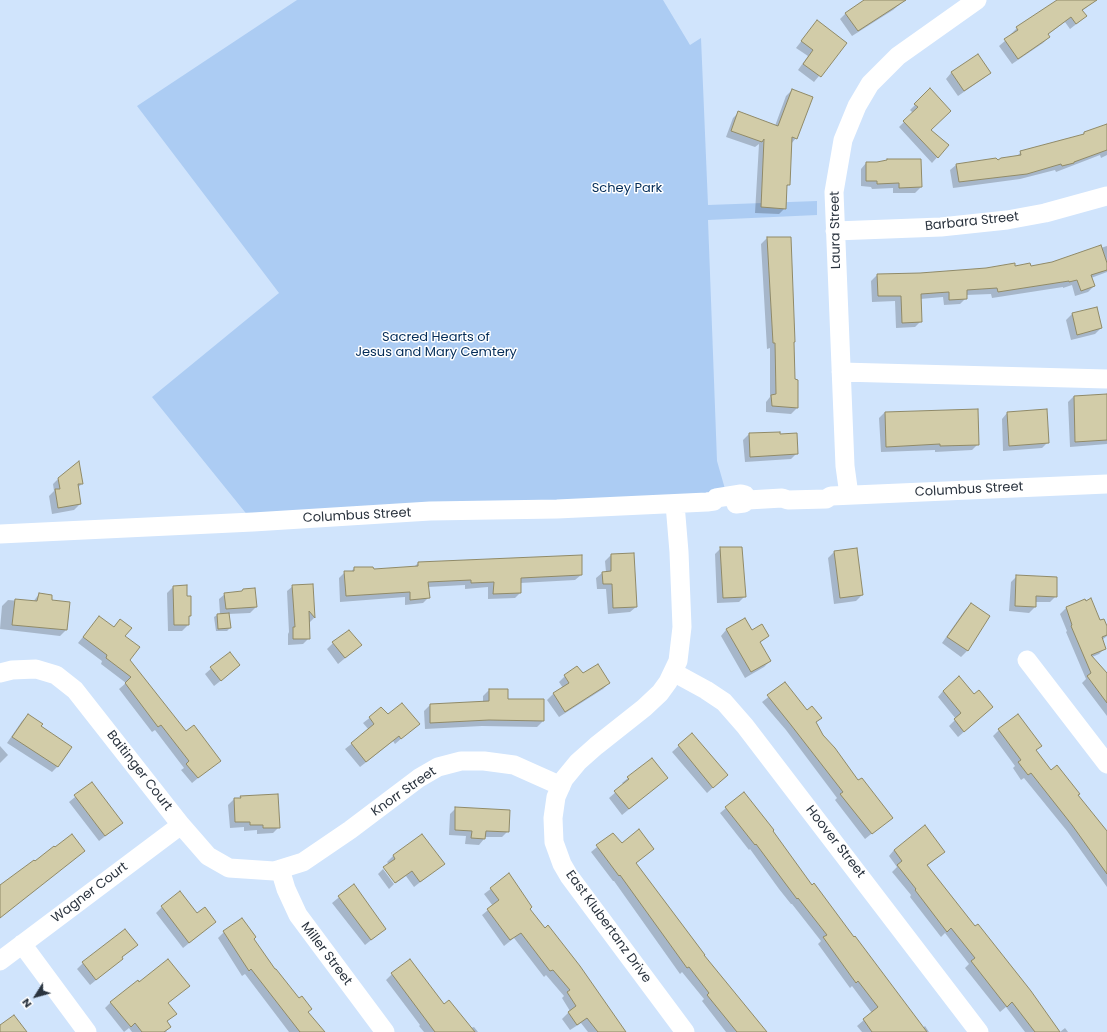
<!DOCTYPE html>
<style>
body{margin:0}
#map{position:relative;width:1107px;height:1032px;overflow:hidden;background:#d0e4fc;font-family:Poppins,sans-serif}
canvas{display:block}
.north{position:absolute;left:16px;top:976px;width:40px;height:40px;-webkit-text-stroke:3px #fff;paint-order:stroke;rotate:233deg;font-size:11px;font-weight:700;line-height:16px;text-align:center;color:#2a333e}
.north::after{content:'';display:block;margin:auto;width:14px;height:18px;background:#2a333e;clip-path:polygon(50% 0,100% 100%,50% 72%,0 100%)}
</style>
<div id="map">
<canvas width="1107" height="1032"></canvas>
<div class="north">N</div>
</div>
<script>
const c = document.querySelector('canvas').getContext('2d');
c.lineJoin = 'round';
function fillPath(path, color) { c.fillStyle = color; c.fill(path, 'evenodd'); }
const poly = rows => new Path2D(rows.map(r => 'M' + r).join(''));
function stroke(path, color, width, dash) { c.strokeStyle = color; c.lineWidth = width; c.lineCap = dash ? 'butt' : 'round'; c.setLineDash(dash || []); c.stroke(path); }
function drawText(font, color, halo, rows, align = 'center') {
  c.font = font + ' Poppins,sans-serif'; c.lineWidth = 3; c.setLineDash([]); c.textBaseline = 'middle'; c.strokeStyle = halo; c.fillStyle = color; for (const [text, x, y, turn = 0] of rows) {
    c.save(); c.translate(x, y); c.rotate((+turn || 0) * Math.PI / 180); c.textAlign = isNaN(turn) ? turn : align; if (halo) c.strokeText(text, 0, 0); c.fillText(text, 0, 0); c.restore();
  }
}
const green = poly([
 [297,0,663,0,690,45,701,38,708,205,817,201,817,215,708,220,717,461,727,496,253,522,152,397,279,293,137,106]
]);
const shadow = poly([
 [865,0,905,0,893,10,852,36,840,19,846,13],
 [1059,0,1096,0,1082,11,1085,16,1079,22,1070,29,1065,22,1047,35,1049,37,1043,43,1012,64,999,46,1012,35,1011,34,1017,28],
 [817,21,846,43,814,82,798,70,808,56,796,48],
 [978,55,990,72,984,78,958,96,946,79,951,73],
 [792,90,796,138,791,144,789,184,786,187,785,208,779,214,755,213,759,144,755,147,726,137,733,118,738,113,775,126,786,96],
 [930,90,930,130,948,145,932,163,899,127,913,113,910,110],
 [1107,125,1107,155,1101,158,1100,155,1056,172,1055,170,1020,179,953,188,950,170,956,165,998,161,1016,157,1021,152,1081,136,1084,133],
 [887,161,921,187,915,193,893,193,893,188,872,189,871,187,861,186,861,169,866,163],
 [767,238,793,343,794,380,797,408,791,414,766,412,766,402,770,397,770,348,767,349,761,244],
 [1107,246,1107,272,1091,278,1094,286,1088,292,1075,296,1072,285,1063,288,1063,287,992,298,991,294,966,295,966,298,960,304,944,305,943,297,920,299,921,321,915,327,896,328,895,301,872,302,871,281,877,275,1030,268,1052,263],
 [1096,308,1101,328,1095,334,1071,340,1066,320,1072,314],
 [1107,395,1107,444,1070,447,1068,402,1074,396],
 [885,412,978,444,972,450,935,452,935,450,881,452,879,418],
 [1007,413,1048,442,1042,448,1003,451,1002,419],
 [749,434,779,435,797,453,791,459,745,462,743,440],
 [59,478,82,484,77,488,80,504,74,510,52,514,49,496,54,491,53,484],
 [721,548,745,596,739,602,717,603,715,554],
 [856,549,862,595,856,601,834,604,828,558,834,552],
 [611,555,636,607,630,612,608,614,606,589,597,589,596,578,602,573,606,572,605,561],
 [418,563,581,575,575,580,520,583,520,593,515,598,488,599,488,587,465,589,465,585,428,587,429,597,423,603,405,605,405,597,340,602,339,578,345,572,351,572,354,568,373,570,413,568],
 [1017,576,1056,596,1050,602,1035,602,1035,607,1029,613,1009,611,1011,582],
 [312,585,314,618,309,623,309,638,303,644,288,645,288,634,289,632,287,591,293,586],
 [173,587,190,616,188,618,188,625,182,631,168,631,167,593],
 [39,594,50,601,66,630,60,636,0,629,2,606,8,600,33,602],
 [225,594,256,607,250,613,228,614,230,628,227,631,216,631,214,617,217,615,220,614,219,599],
 [1085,600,1099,621,1107,628,1107,636,1102,640,1105,648,1099,654,1092,657,1107,675,1107,716,1082,683,1086,679,1066,632,1067,631,1060,614,1066,608],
 [971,604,980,632,967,651,961,657,942,643,965,610],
 [99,617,113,628,120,620,129,660,186,732,220,760,192,783,181,770,184,768,155,730,152,732,119,689,126,683,101,664,102,661,78,643],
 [744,620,752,632,768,636,759,643,770,661,764,667,745,678,721,636,726,630],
 [333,643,361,645,338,664,327,649],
 [229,653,233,671,214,686,205,674],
 [565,676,609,683,603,689,559,717,547,700,553,694,563,688,559,682],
 [785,684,858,782,891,818,865,839,835,800,837,798,786,730,762,702],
 [489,690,543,721,537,727,482,726,425,729,424,711,430,705,483,703,483,696],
 [943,691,986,713,958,737,949,726,956,719,938,697],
 [381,709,388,716,418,724,395,744,393,741,360,767,345,749,369,730,363,723],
 [28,715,39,727,58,766,52,772,7,743,22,721],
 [999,730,1040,746,1035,751,1050,772,1077,795,1107,832,1107,887,1067,831,1024,778,1021,780,1013,768,1015,766,993,736],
 [692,734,720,781,707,793,672,752],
 [0,746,8,755,0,763],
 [628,778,667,778,622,815,609,798,624,785,622,783],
 [92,783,122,823,99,841,69,802],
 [241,797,279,827,273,833,257,834,257,830,244,831,244,827,230,828,228,805,234,799,239,799],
 [456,808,508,831,502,837,484,837,484,839,479,845,465,844,466,836,449,835,450,814],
 [726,808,772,831,812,886,923,1028,925,1026,929,1032,862,1032,857,1026,872,1013,852,986,850,988,818,944,821,941,792,904,791,904,779,889,750,849,749,850,720,813],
 [613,834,621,844,653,849,635,864,703,955,765,1032,726,1032,702,1001,704,999,682,972,680,974,614,881,613,881,591,852],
 [422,835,443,864,414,887,406,876,396,883,384,867,389,864,387,862,393,856],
 [894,850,944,852,927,866,1059,1032,1025,1032,1006,1007,1000,1012,965,968,969,964,945,933,941,937,910,897,911,895,892,872,897,867,889,856],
 [383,869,394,884,389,889,378,874],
 [509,875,529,909,625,1032,588,1032,581,1023,570,1030,562,1019,570,1011,562,998,564,996,546,975,544,977,514,938,504,946,482,915,493,906,484,894],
 [354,885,385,929,365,945,332,903],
 [162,907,209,927,183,948,156,913],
 [224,932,253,939,307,1013,324,1032,289,1032,245,974,242,976,218,938],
 [137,945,121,958,116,964,90,985,77,969,83,963],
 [392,974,444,1005,471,1028,474,1027,478,1032,424,1032,419,1026,420,1025,386,980],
 [139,983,188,986,167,1004,175,1014,166,1022,165,1030,167,1032,132,1032,129,1028,124,1032,105,1008,111,1002],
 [1065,1028,1068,1032,1060,1032]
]);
const building = poly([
 [864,0,906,0,858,31,845,13,864,0],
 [1057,0,1097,0,1082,10,1087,16,1076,24,1071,17,1048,34,1050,37,1018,59,1004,39,1018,30,1016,27,1057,0],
 [817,20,847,43,821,77,803,64,813,50,801,41,817,20],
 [978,54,991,73,964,91,951,72,978,54],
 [930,88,951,111,931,130,949,145,938,158,903,121,918,107,914,104,930,88],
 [792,89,813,97,797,139,792,137,790,185,787,185,786,209,761,207,764,139,762,142,731,131,738,111,778,126,792,89],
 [1107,124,1107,150,1074,162,1074,163,1062,166,1061,164,1027,174,959,182,956,164,996,158,998,160,1001,158,1021,155,1020,151,1084,134,1084,132,1107,124],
 [887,159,921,159,922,187,899,188,899,183,877,184,877,181,866,181,866,162,877,162,887,160,887,159],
 [767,237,791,237,795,342,794,342,795,379,798,380,798,408,772,406,771,395,776,394,775,343,773,343,767,237],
 [1101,245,1107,263,1107,270,1091,275,1095,286,1081,291,1077,280,1069,282,1069,281,998,292,997,288,967,290,967,299,949,300,949,292,921,294,922,322,902,323,901,296,878,296,877,274,920,273,986,268,1015,263,1015,266,1030,263,1031,266,1052,262,1101,245],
 [1097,307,1102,328,1077,335,1072,313,1097,307],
 [1107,394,1107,440,1075,442,1074,396,1107,394],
 [978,409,979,445,940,446,940,444,886,447,885,412,978,409],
 [1047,409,1049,443,1009,446,1007,412,1047,409],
 [780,432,780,434,797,433,798,454,750,457,749,433,780,432],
 [79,461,83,484,78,484,81,504,58,508,55,489,60,489,58,478,79,461],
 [720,547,742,547,746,597,723,598,720,547],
 [857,548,863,595,840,598,834,551,857,548],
 [634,553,637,607,613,608,612,584,603,584,602,572,611,571,611,554,634,553],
 [582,555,582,575,521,578,521,593,493,594,494,582,471,583,471,580,428,582,430,598,410,600,410,592,346,596,344,571,354,571,354,567,373,567,374,569,418,566,418,562,582,555],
 [1016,575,1057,577,1057,597,1036,596,1036,607,1015,606,1016,575],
 [313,584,315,618,309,611,310,639,293,639,293,627,295,627,292,585,313,584],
 [187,585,187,596,191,596,191,616,189,616,189,625,174,625,173,586,187,585],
 [255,588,257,607,226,609,224,593,242,591,243,589,255,588],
 [39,593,52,595,52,600,70,602,67,630,12,625,15,599,37,601,39,593],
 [1091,598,1100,620,1104,619,1107,626,1107,635,1102,637,1106,649,1091,655,1107,673,1107,703,1087,676,1091,673,1071,626,1072,625,1066,607,1085,599,1086,601,1091,598],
 [971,603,990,616,968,651,947,637,971,603],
 [229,613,231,628,218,629,217,614,229,613],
 [99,616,114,627,120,619,132,628,125,636,140,647,130,660,186,731,194,725,221,761,198,778,186,764,189,761,161,725,158,727,125,683,131,677,106,658,107,655,83,637,99,616],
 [745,618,752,630,762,624,769,636,760,642,771,661,751,672,726,629,745,618],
 [349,630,362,645,345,658,332,642,349,630],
 [230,652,240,665,221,681,210,667,230,652],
 [598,664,610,683,565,712,553,693,569,683,564,675,577,666,583,673,598,664],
 [959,676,974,694,979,690,993,707,964,732,954,719,961,713,943,691,959,676],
 [785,682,807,710,812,706,822,718,816,722,823,735,835,748,858,780,862,778,893,818,872,834,840,794,843,792,791,725,767,695,785,682],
 [489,689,508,689,508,699,544,699,544,721,489,720,430,723,430,704,489,701,489,689],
 [402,703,420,724,401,739,399,736,366,762,351,743,374,724,369,717,381,707,388,714,402,703],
 [28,714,43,724,41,726,72,747,58,767,12,737,28,714],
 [1018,714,1042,746,1036,750,1051,770,1057,765,1080,794,1078,795,1107,831,1107,874,1072,825,1031,773,1028,775,1018,762,1021,760,998,729,1018,714],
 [692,733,728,775,713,788,678,745,692,733],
 [652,758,668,778,629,809,614,791,629,779,627,777,652,758],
 [92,782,123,823,105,836,74,795,92,782],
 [744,792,774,830,773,831,812,885,814,883,854,937,855,936,927,1032,872,1032,863,1019,878,1007,858,981,856,983,823,937,827,935,798,898,797,899,785,883,756,844,755,845,725,807,744,792],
 [278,794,280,828,263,828,263,825,250,825,250,822,235,822,234,798,241,798,240,796,278,794],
 [455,807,510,810,509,832,486,831,485,839,471,838,472,831,455,830,455,807],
 [925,825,945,852,927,865,975,926,978,924,1031,991,1060,1032,1035,1032,1012,1002,1007,1007,971,961,975,958,951,928,947,932,915,890,916,889,897,865,902,861,894,850,925,825],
 [639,829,654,849,636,863,705,955,704,955,767,1032,737,1032,707,995,709,993,689,967,687,968,620,875,619,876,596,845,613,833,622,843,639,829],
 [72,834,85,851,0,918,0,885,34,860,35,861,54,846,55,847,72,834],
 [422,834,445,864,420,882,412,871,395,883,383,867,395,859,393,855,422,834],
 [509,873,532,907,530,909,545,928,548,925,580,966,626,1032,598,1032,587,1018,577,1025,568,1012,576,1006,567,992,570,990,553,970,550,971,521,933,510,940,487,909,499,900,490,888,509,873],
 [354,884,386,929,371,940,338,896,354,884],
 [180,891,197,913,205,907,216,922,189,943,161,906,180,891],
 [242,918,256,937,254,939,275,969,276,969,299,998,302,996,312,1009,308,1012,325,1032,300,1032,251,969,249,971,223,931,242,918],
 [125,929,138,945,122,957,123,959,96,980,82,962,125,929],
 [168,959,190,986,168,1003,177,1014,167,1021,171,1027,164,1032,142,1032,135,1023,131,1027,110,1002,138,980,139,982,168,959],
 [410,959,444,1004,449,1000,475,1032,435,1032,391,973,410,959],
 [14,1015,27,1032,0,1032,0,1025,14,1015]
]);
const minor = poly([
 [835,231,941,227,1007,220,1045,213,1107,196],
 [841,372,1107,379],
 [849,495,845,466,834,192,843,140,857,106,870,84,898,56,977,0],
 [675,504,679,552,682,627,678,661,668,682,660,693,644,708,596,746,578,762,564,779,556,797,553,818,554,842,562,864,569,876,685,1032],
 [736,504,744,503,748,500,782,498,788,500,826,499,831,496,1107,484],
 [0,534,253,522,430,511,557,509,707,502,714,501,716,498,741,494,745,495,748,500],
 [1027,660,1107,764],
 [673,672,706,690,724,702,745,726,979,1032],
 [0,673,12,670,36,669,56,675,75,690,181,825,208,856,229,868,274,871,303,862,350,830,419,778,438,767,461,761,484,761,514,765,561,786],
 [280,869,286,889,298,915,385,1032],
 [22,944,87,1032],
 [0,961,181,825]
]);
const parkNames = [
 ["Schey Park",627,189],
 ["Sacred Hearts of",436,338],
 ["Jesus and Mary Cemtery",436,353]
];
const streetNames = [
 ["Barbara Street",972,222,-6],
 ["Laura Street",836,230,-91],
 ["Columbus Street",969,490,-3],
 ["Columbus Street",357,516,-3],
 ["Baitinger Court",139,771,52],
 ["Knorr Street",404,792,-35],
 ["Hoover Street",835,842,52],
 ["Wagner Court",90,893,-37],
 ["East Klubertanz Drive",608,927,54],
 ["Miller Street",326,954,53]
];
fillPath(green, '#acccf3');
fillPath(shadow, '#0003');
fillPath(building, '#d2cca8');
stroke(building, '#908a68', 1);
stroke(minor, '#fff', 19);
drawText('13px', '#032c58', '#fff', parkNames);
drawText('13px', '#2a333e', '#fff', streetNames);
</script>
